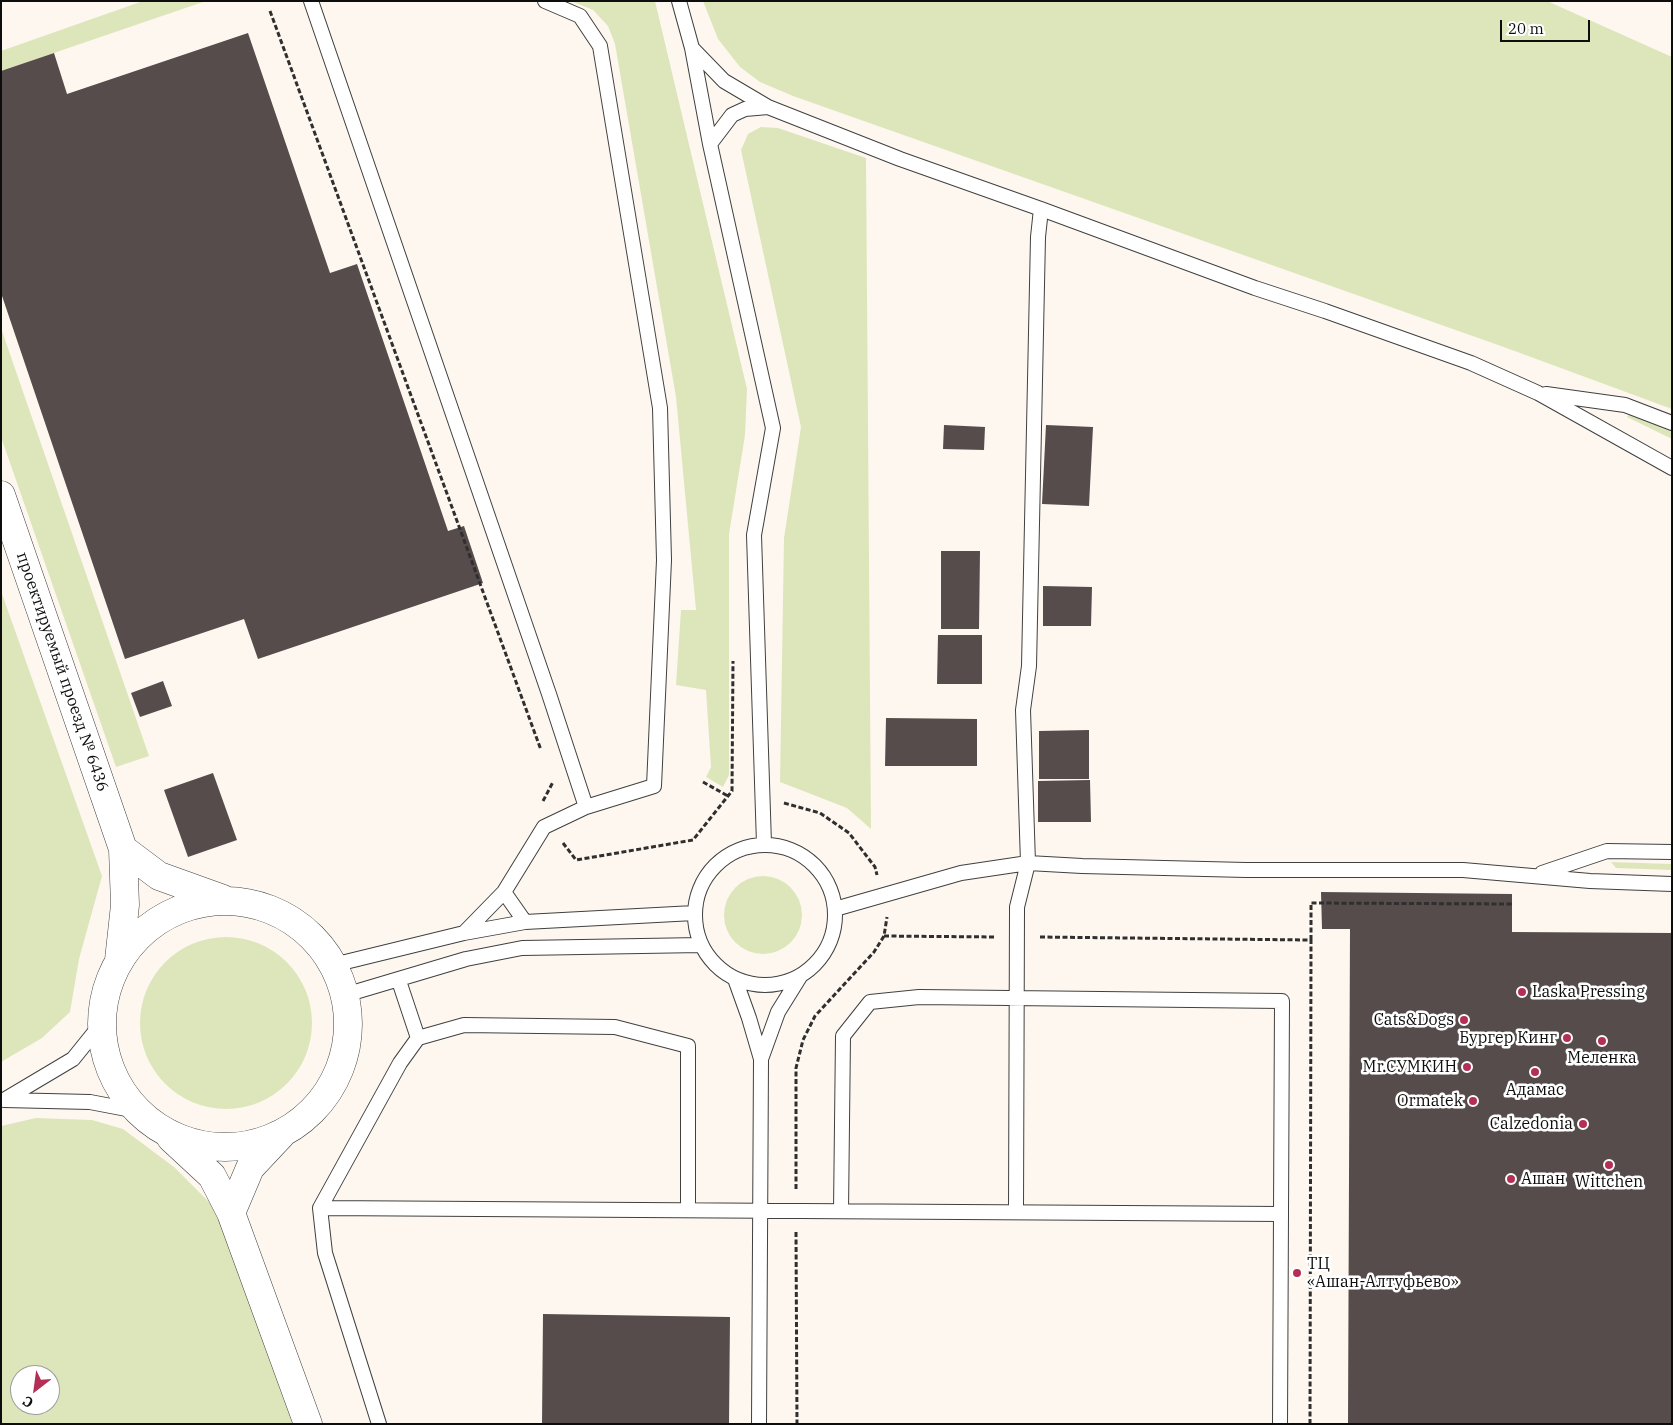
<!DOCTYPE html>
<meta charset="utf-8">
<style>
body{margin:0}
#map{position:relative;width:1673px;height:1425px;overflow:hidden;background:#fef7ef;font-family:"IBM Plex Serif",serif}
canvas{display:block}
.frame{position:absolute;inset:0;border:2px solid #0d0d0d;pointer-events:none}
.north{position:absolute;left:10px;top:1365px;width:50px;height:50px;box-sizing:border-box;background:#fff;border:1px solid #9e9e9e;border-radius:50%;rotate:210deg;font-size:14px;font-weight:700;line-height:20px;text-align:center;color:#0d0d0d}
.north::after{content:'';display:block;margin:auto;width:18px;height:22px;background:#b42f58;clip-path:polygon(50% 0,100% 100%,50% 72%,0 100%)}
.scale{position:absolute;left:1500px;top:20px;width:90px;height:22px;box-sizing:border-box;border:2px solid #0d0d0d;border-top:0;padding-left:6px;font-size:15px;line-height:18px;white-space:nowrap;color:#0d0d0d;-webkit-text-stroke:4px #fff;paint-order:stroke}
</style>
<div id="map">
<canvas width="1673" height="1425"></canvas>
<div class="frame"></div>
<div class="north">С</div>
<div class="scale">20 m</div>
</div>
<script>
const c = document.querySelector('canvas').getContext('2d');
c.lineJoin = 'round';
function fillPath(path, color) { c.fillStyle = color; c.fill(path, 'evenodd'); }
const poly = rows => new Path2D(rows.map(r => 'M' + r).join(''));
function stroke(path, color, width, dash) { c.strokeStyle = color; c.lineWidth = width; c.lineCap = dash ? 'butt' : 'round'; c.setLineDash(dash || []); c.stroke(path); }
function drawText(font, color, halo, rows, align = 'center') {
  c.font = font + ' "IBM Plex Serif",serif'; c.lineWidth = 5; c.setLineDash([]); c.textBaseline = 'middle'; c.strokeStyle = halo; c.fillStyle = color; for (const [text, x, y, turn = 0] of rows) {
    c.save(); c.translate(x, y); c.rotate((+turn || 0) * Math.PI / 180); c.textAlign = isNaN(turn) ? turn : align; if (halo) c.strokeText(text, 0, 0); c.fillText(text, 0, 0); c.restore();
  }
}
const green = poly([
 [143,1,206,1,1,71,1,51],
 [571,1,655,1,747,389,745,435,729,534,729,775,723,787,706,777,711,767,706,690,676,685,681,610,696,610,676,397,615,44,608,26,593,10],
 [703,1,1547,1,1672,57,1672,409,1501,346,793,96,760,82,740,67,718,39],
 [761,127,778,128,866,158,871,829,847,808,780,782,784,538,801,427,741,150,748,134],
 [1,328,149,756,116,767,1,437],
 [1630,413,1672,429,1672,439,1627,417],
 [1,591,102,876,79,959,70,1012,42,1038,1,1062],
 [1611,862,1672,864,1672,870,1616,868],
 '724 915a39 39 0 1 1 78 0a39 39 0 1 1-78 0Z',
 '140 1023a86 86 0 1 1 172 0a86 86 0 1 1-172 0Z',
 [36,1118,92,1120,123,1129,174,1167,218,1211,293,1424,1,1424,1,1126],
 [20,1375,50,1375,50,1405,20,1405]
]);
const building = poly([
 [248,33,330,273,357,264,448,531,464,526,483,583,258,659,244,619,125,659,1,293,1,71,54,53,67,94],
 [944,425,985,427,984,450,943,449],
 [1046,425,1093,427,1089,506,1042,504],
 [941,551,980,551,979,629,941,629],
 [1043,586,1092,587,1091,626,1043,626],
 [938,635,982,635,982,684,937,684],
 [163,681,172,706,140,717,131,693],
 [886,718,977,719,977,766,885,766],
 [1089,730,1089,779,1039,779,1039,731],
 [213,773,237,840,188,857,164,790],
 [1090,780,1091,822,1038,822,1038,781],
 [1321,892,1512,894,1512,932,1672,933,1672,1424,1348,1424,1350,929,1322,929],
 [543,1314,730,1317,729,1424,542,1424]
]);
const path = poly([
 [270,11,541,750],
 [703,782,728,796],
 [543,801,553,782],
 [784,803,820,813,849,833,875,867,877,875],
 [563,843,576,860,693,840,732,791,733,661],
 [884,936,996,937],
 [1040,937,1311,940,1310,1424],
 [1311,940,1311,903,1512,904],
 [796,1189,796,1068,803,1040,815,1016,874,952,884,936,887,917],
 [796,1232,797,1424]
]);
const lane = poly([
 [311,1,549,694,586,807,544,827,504,892,464,933],
 [545,1,580,16,600,46,660,408,664,560,654,786,586,807],
 [679,1,692,48,710,144,773,428,754,535,764,844],
 [692,48,724,81,768,107,900,159,1041,209,1255,288,1325,311,1471,363,1538,393,1672,468],
 [710,144,732,115,745,109,768,107],
 [1546,394,1625,405,1672,423],
 '695 915a70 70 0 1 1 140 0a70 70 0 1 1-140 0Z',
 [1542,873,1607,851,1672,852],
 [504,892,525,922],
 [835,909,961,873,1028,863,1082,866,1246,870,1463,870,1590,881,1672,884],
 [333,965,464,933,525,922,694,913],
 [735,979,749,1018,761,1059,759,1424],
 [399,981,418,1038],
 [345,995,466,959,522,948,701,945],
 [761,1059,778,1012,801,975],
 [4,1100,90,1102,137,1111],
 [4,1100,73,1059,102,1023],
 [320,1208,1281,1214],
 [841,1211,843,1036,870,1002,919,997,1282,1001,1280,1424],
 [1016,1212,1017,907,1028,863,1023,710,1029,666,1038,237,1041,209],
 [379,1424,325,1253,320,1208,400,1063,418,1038,464,1025,615,1027,688,1046,688,1210]
]);
const street = poly([
 [1,495,123,849,125,905,119,960],
 [123,849,159,876,223,899],
 '102 1024a123 123 0 1 1 246 0a123 123 0 1 1-246 0Z',
 [171,1138,212,1176,231,1213,308,1424],
 [231,1213,250,1168,281,1135]
]);
const markers = [
 [1522,992,5,"#b42f58"],
 [1464,1020,5,"#b42f58"],
 [1567,1038,5,"#b42f58"],
 [1602,1041,5,"#b42f58"],
 [1467,1067,5,"#b42f58"],
 [1535,1072,5,"#b42f58"],
 [1473,1101,5,"#b42f58"],
 [1583,1124,5,"#b42f58"],
 [1609,1165,5,"#b42f58"],
 [1511,1179,5,"#b42f58"],
 [1297,1273,5,"#b42f58"]
];
const streetNames = [
 ["проектируемый проезд № 6436",62,672,71]
];
const poiNames = [
 ["Laska Pressing",1532,992,"left"],
 ["Cats&Dogs",1454,1020],
 ["Бургер Кинг",1557,1038],
 ["Меленка",1602,1058,"center"],
 ["Mr.СУМКИН",1457,1067],
 ["Адамас",1535,1090,"center"],
 ["Ormatek",1463,1101],
 ["Calzedonia",1573,1124],
 ["Ашан",1521,1179,"left"],
 ["Wittchen",1609,1182,"center"],
 ["ТЦ",1307,1264,"left"],
 ["«Ашан-Алтуфьево»",1307,1282,"left"]
];
fillPath(green, '#dde6bb');
fillPath(building, '#554c4b');
stroke(lane, '#404040', 16);
stroke(street, '#404040', 29);
stroke(path, '#2f2f2f', 3, [5, 2.5]);
stroke(lane, '#fff', 14);
stroke(street, '#fff', 28);
for (const [x, y, r, color] of markers) { const dot = new Path2D(); dot.arc(x, y, r, 0, 2 * Math.PI); c.fillStyle = color; c.fill(dot); stroke(dot, '#fff', 2); }
drawText('16px', '#0d0d0d', '#fff', streetNames);
drawText('16px', '#0d0d0d', '#fff', poiNames, 'right');
</script>
